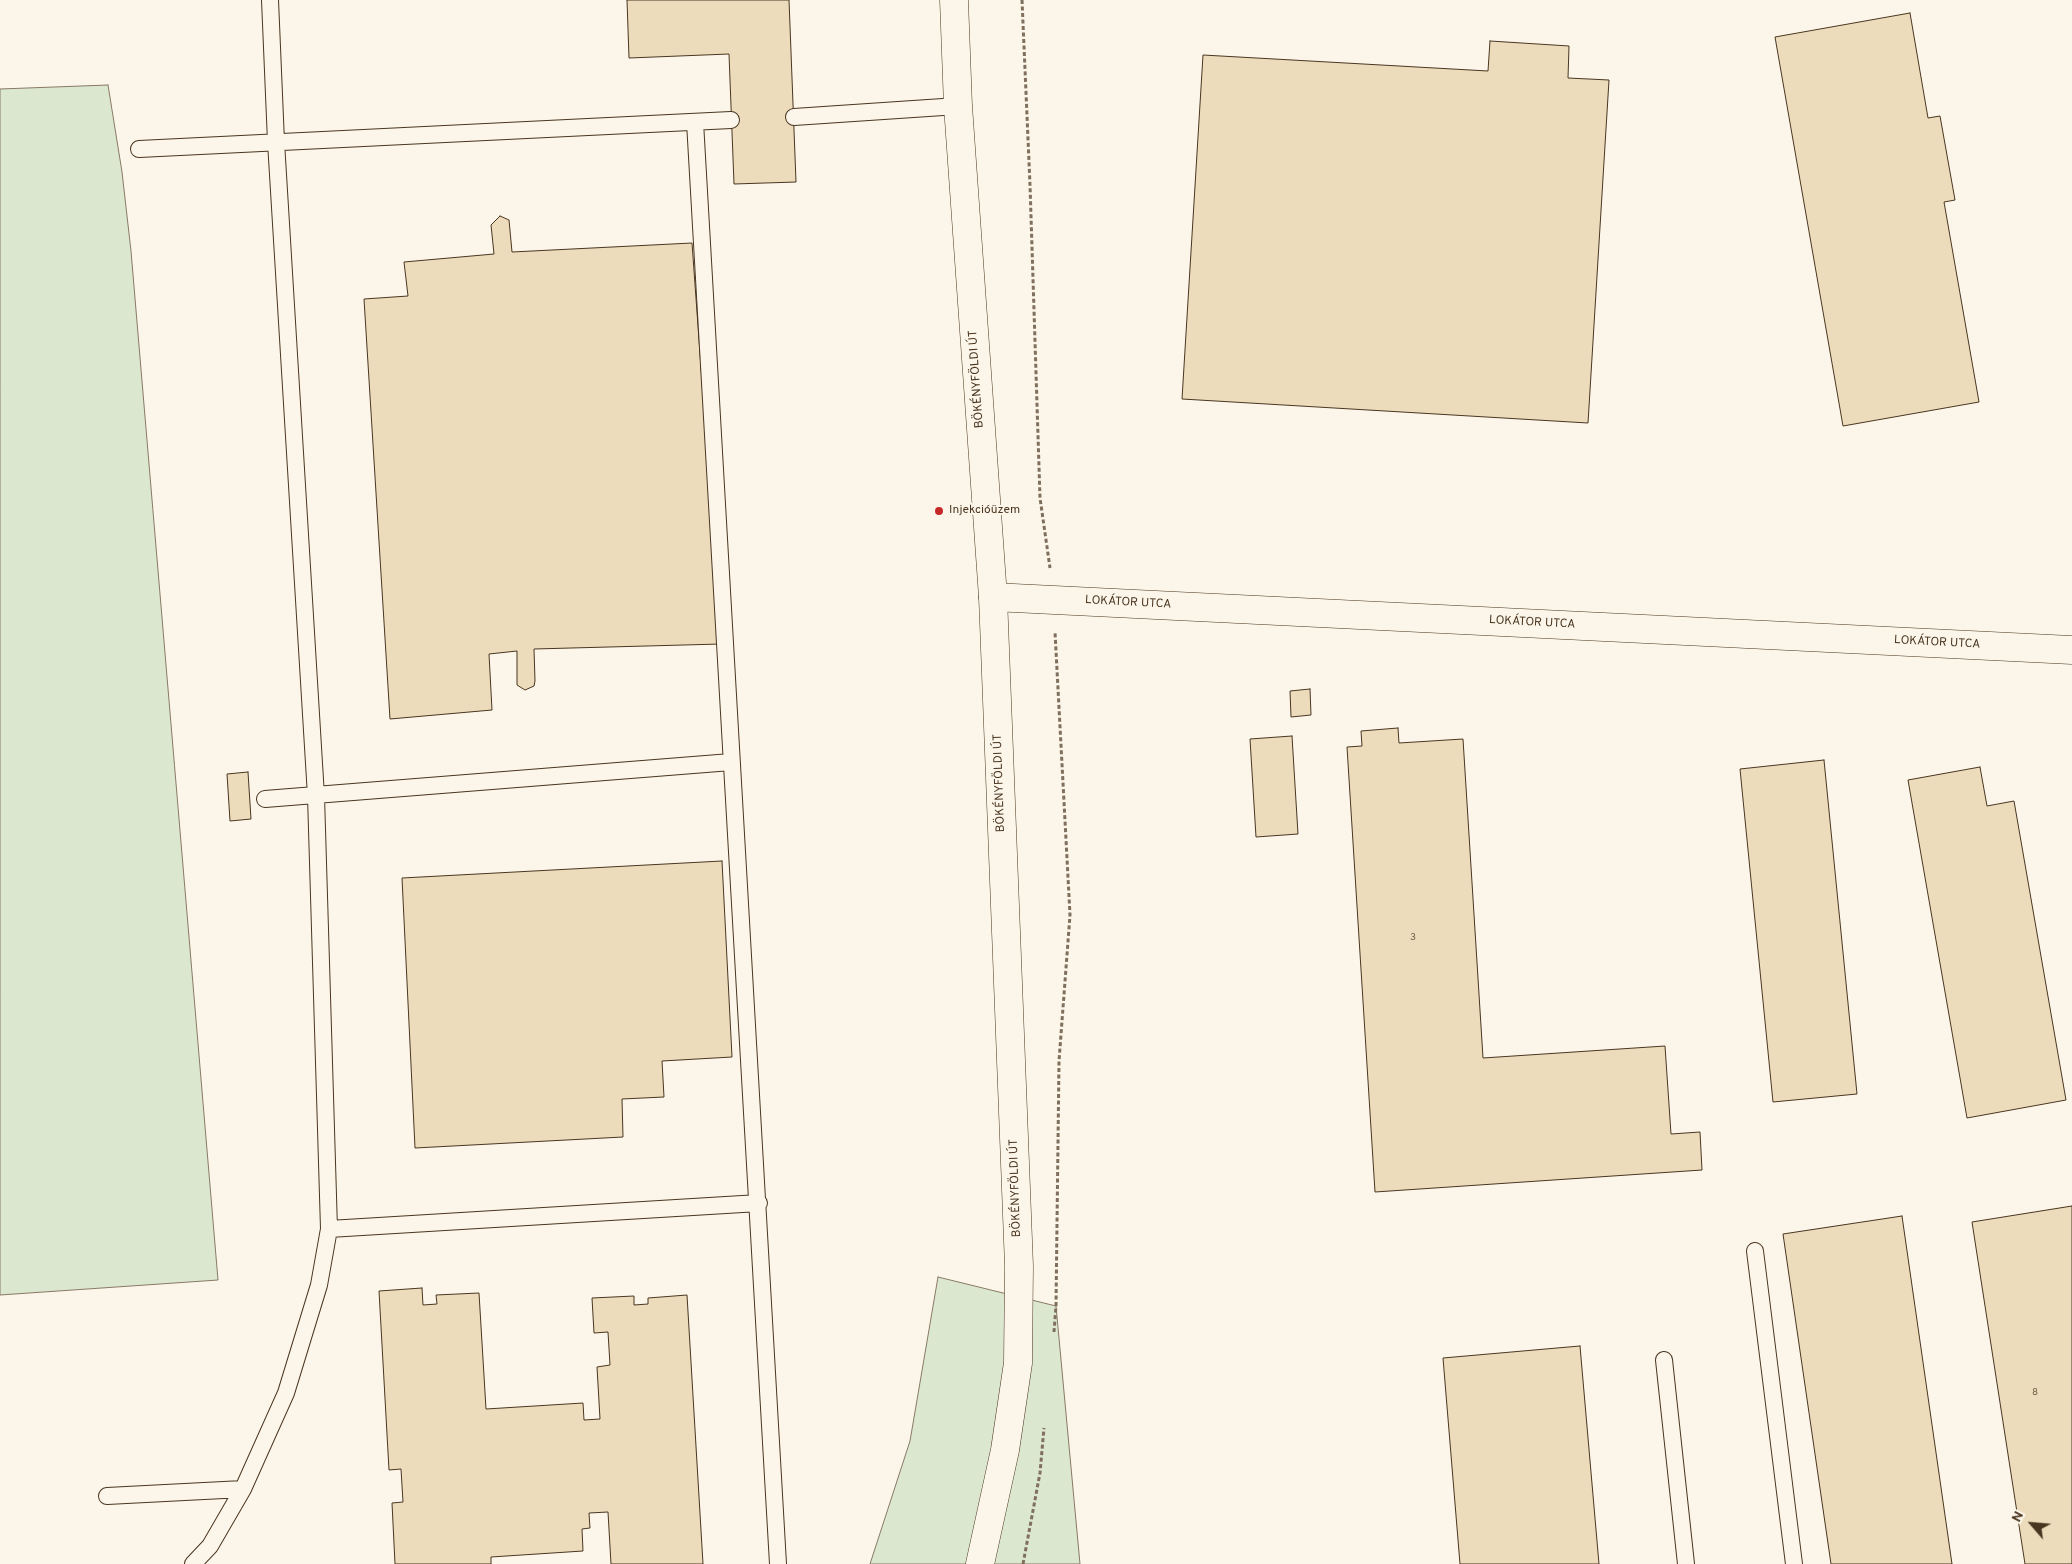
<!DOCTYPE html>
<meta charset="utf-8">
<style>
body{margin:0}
#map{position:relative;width:2072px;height:1564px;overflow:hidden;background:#fbf6e9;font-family:Overpass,sans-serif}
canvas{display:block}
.north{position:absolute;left:2007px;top:1499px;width:50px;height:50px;-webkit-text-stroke:4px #fbf6e9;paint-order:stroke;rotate:297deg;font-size:14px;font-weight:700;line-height:20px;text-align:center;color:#4a3520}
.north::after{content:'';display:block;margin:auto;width:18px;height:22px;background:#4a3520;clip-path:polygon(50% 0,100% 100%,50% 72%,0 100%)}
</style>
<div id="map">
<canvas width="2072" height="1564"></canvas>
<div class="north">N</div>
</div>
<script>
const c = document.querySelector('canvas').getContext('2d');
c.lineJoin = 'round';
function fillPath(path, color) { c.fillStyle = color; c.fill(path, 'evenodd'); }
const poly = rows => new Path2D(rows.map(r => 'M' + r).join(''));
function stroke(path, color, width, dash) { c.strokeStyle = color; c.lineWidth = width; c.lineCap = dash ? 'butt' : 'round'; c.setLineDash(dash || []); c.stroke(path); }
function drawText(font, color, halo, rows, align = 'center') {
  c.font = font + ' Overpass,sans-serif'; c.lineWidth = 4; c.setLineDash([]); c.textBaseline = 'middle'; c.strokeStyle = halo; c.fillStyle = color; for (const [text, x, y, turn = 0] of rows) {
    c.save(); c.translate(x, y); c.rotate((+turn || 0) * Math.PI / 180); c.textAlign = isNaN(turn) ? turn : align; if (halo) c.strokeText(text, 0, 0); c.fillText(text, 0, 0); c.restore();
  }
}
const green = poly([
 [108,85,122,172,131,251,218,1280,0,1295,0,89,108,85],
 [938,1277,1056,1306,1080,1564,870,1564,910,1441,938,1277]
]);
const building = poly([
 [627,0,789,0,796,182,734,184,729,54,629,58,627,0],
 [1910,13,1928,118,1940,116,1955,200,1944,202,1979,402,1843,426,1775,37,1910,13],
 [1490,41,1569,46,1568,78,1609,80,1588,423,1182,399,1203,55,1488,71,1490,41],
 [500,216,509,220,512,252,692,243,721,644,534,649,535,681,534,686,525,690,517,685,517,651,489,654,492,710,390,719,364,299,408,296,404,262,494,254,491,225,500,216],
 [1310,689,1311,715,1291,717,1290,691,1310,689],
 [1398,728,1399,743,1463,739,1483,1058,1665,1046,1671,1134,1700,1132,1702,1170,1375,1192,1347,747,1362,746,1361,731,1398,728],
 [1292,736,1298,834,1256,837,1250,739,1292,736],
 [1824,760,1857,1094,1773,1102,1740,769,1824,760],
 [1980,767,1987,806,2014,801,2066,1100,1967,1118,1908,780,1980,767],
 [248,772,251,819,230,821,227,774,248,772],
 [722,861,732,1057,662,1061,664,1097,622,1099,623,1137,415,1148,402,878,722,861],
 [2072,1206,2072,1564,2025,1564,1972,1222,2072,1206],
 [1902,1216,1952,1564,1831,1564,1783,1234,1902,1216],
 [422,1288,423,1305,437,1304,436,1295,479,1293,486,1409,583,1403,584,1420,600,1419,597,1367,610,1365,608,1332,594,1333,592,1298,634,1296,634,1305,648,1304,648,1298,687,1295,703,1564,611,1564,608,1512,589,1513,590,1528,582,1529,583,1551,491,1557,491,1564,395,1564,392,1503,403,1502,401,1469,389,1470,379,1291,422,1288],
 [1580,1346,1599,1564,1460,1564,1443,1358,1580,1346]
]);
const path = poly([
 [1022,0,1030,185,1040,498,1050,568],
 [1054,1332,1056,1306,1059,1061,1070,915,1055,632],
 [1023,1564,1040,1473,1044,1428]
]);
const lane = poly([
 [794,117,958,106],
 [695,122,778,1564],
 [139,149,731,120],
 [265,799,731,762],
 [329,1229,759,1203],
 [1755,1251,1794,1564],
 [1664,1360,1686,1564],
 [107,1496,243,1489],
 [193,1564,210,1546,243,1489,286,1393,319,1285,329,1229,316,796,276,142,270,0]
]);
const street = poly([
 [993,597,2072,650]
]);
const secondary = poly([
 [954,0,958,106,993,597,1019,1266,1018,1363,1005,1450,980,1564]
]);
const markers = [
 [939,511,5,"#c62828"]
];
const numberNames = [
 ["3",1413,938],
 ["8",2035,1393]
];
const streetNames = [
 ["BÖKÉNYFÖLDI ÚT",977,379,-94],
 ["LOKÁTOR UTCA",1128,603,3],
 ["LOKÁTOR UTCA",1532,623,3],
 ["LOKÁTOR UTCA",1937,643,3],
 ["BÖKÉNYFÖLDI ÚT",1000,783,-92],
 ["BÖKÉNYFÖLDI ÚT",1016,1188,-92]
];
const poiNames = [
 ["Injekcióüzem",949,511]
];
fillPath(green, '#dce7d0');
stroke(green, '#887966', 1);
fillPath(building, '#ecdcbc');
stroke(building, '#4a3520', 1);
stroke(lane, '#4a3520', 18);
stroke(street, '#4a3520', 29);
stroke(secondary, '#4a3520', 29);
stroke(path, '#7f6f5c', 3, [4, 2.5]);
stroke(lane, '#fbf6e9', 16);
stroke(street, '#fbf6e9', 28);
stroke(secondary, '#fbf6e9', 28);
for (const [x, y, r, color] of markers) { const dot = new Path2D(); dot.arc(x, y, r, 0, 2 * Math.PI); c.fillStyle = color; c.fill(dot); stroke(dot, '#fbf6e9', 2); }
drawText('10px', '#725f47', null, numberNames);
drawText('12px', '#4a3520', '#fbf6e9', streetNames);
drawText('12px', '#4a3520', '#fbf6e9', poiNames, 'left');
</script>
